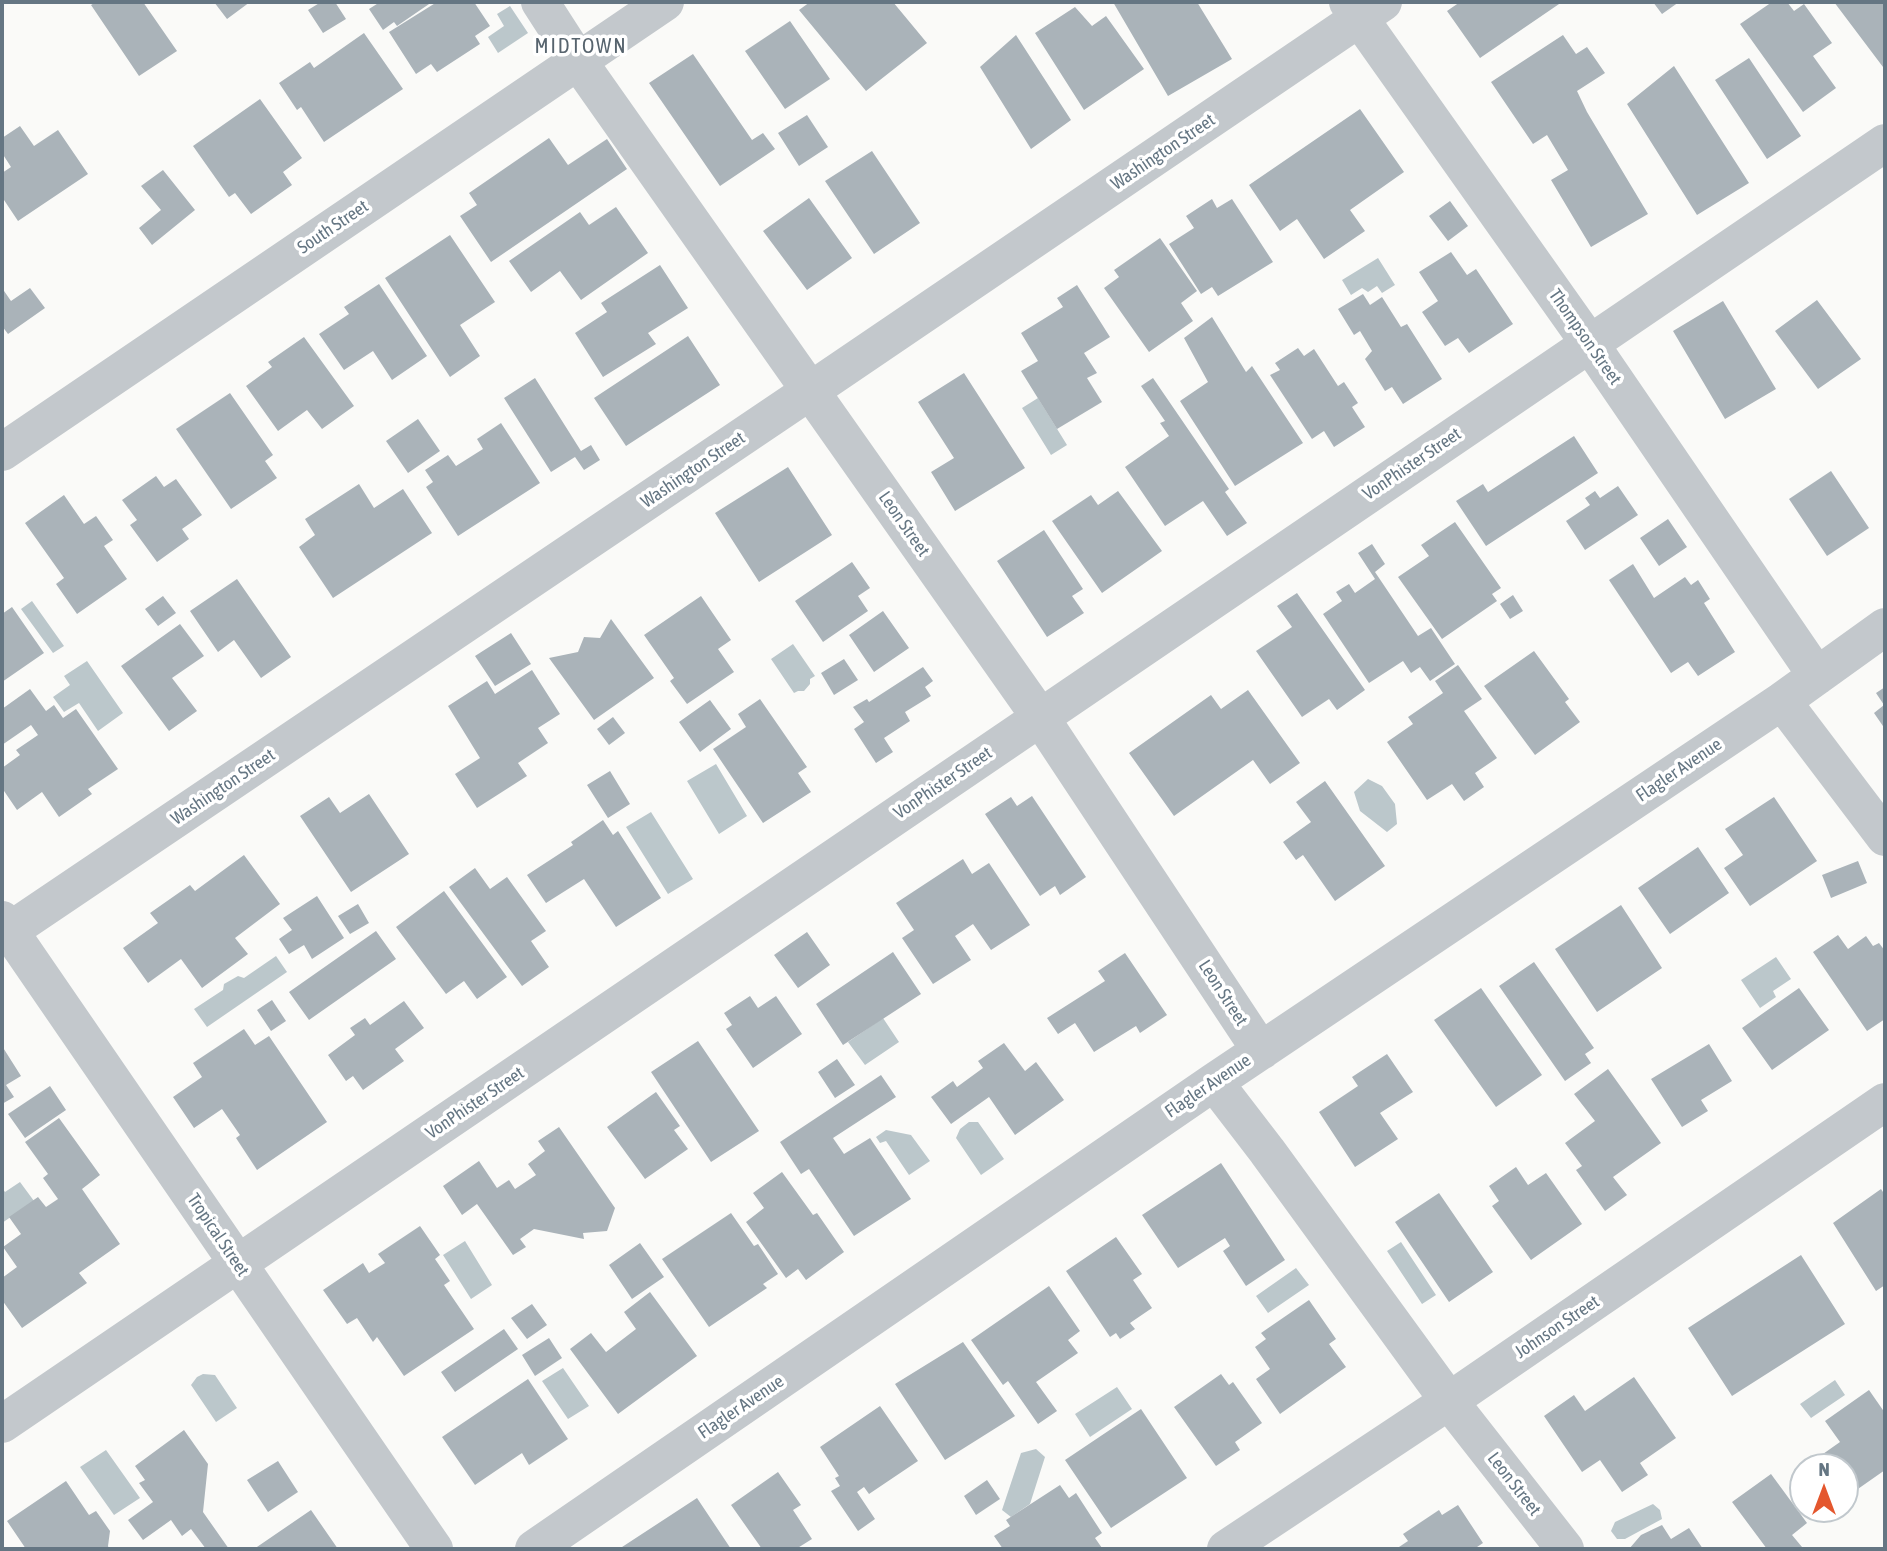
<!DOCTYPE html>
<style>
body{margin:0}
#map{position:relative;width:1887px;height:1551px;overflow:hidden;background:#fafaf8;font-family:"Asap Condensed",sans-serif}
canvas{display:block}
.frame{position:absolute;inset:0;border:4px solid #657683;pointer-events:none}
.north{position:absolute;left:1789px;top:1453px;width:70px;height:70px;box-sizing:border-box;background:#fff;border:2px solid #c1c8cd;border-radius:50%;rotate:0deg;font-size:19px;font-weight:700;line-height:28px;text-align:center;color:#657683}
.north::after{content:'';display:block;margin:auto;width:24px;height:32px;background:#e4572e;clip-path:polygon(50% 0,100% 100%,50% 72%,0 100%)}
</style>
<div id="map">
<canvas width="1887" height="1551"></canvas>
<div class="frame"></div>
<div class="north">N</div>
</div>
<script>
const c = document.querySelector('canvas').getContext('2d');
c.lineJoin = 'round';
function fillPath(path, color) { c.fillStyle = color; c.fill(path, 'evenodd'); }
const poly = rows => new Path2D(rows.map(r => 'M' + r).join(''));
function stroke(path, color, width, dash) { c.strokeStyle = color; c.lineWidth = width; c.lineCap = dash ? 'butt' : 'round'; c.setLineDash(dash || []); c.stroke(path); }
function drawText(font, color, halo, rows, align = 'center') {
  c.font = font + ' "Asap Condensed",sans-serif'; c.lineWidth = 7; c.setLineDash([]); c.textBaseline = 'middle'; c.strokeStyle = halo; c.fillStyle = color; for (const [text, x, y, turn = 0] of rows) {
    c.save(); c.translate(x, y); c.rotate((+turn || 0) * Math.PI / 180); c.textAlign = isNaN(turn) ? turn : align; if (halo) c.strokeText(text, 0, 0); c.fillText(text, 0, 0); c.restore();
  }
}
const water = poly([
 [510,6,528,33,498,53,488,37,504,26,497,14],
 [1378,258,1395,285,1382,293,1377,286,1368,292,1362,288,1351,295,1342,280],
 [1038,398,1067,445,1051,455,1022,408],
 [32,601,64,646,53,653,21,609],
 [793,644,815,676,810,679,810,684,804,691,798,691,794,693,771,659],
 [87,661,123,713,98,731,79,703,64,712,53,697,70,685,64,676],
 [716,764,747,816,719,834,687,781],
 [1368,779,1382,786,1395,804,1397,824,1387,832,1360,811,1354,792],
 [651,812,693,879,668,894,626,827],
 [276,956,287,972,207,1027,194,1009,223,990,224,984,238,976,244,978],
 [1776,957,1791,979,1773,991,1776,997,1760,1008,1741,980],
 [883,1018,899,1042,865,1065,848,1042],
 [969,1122,978,1122,1004,1159,981,1175,956,1138,960,1129],
 [886,1130,911,1135,930,1161,909,1175,886,1141,880,1143,876,1137],
 [20,1182,34,1201,2,1223,2,1188,5,1192],
 [465,1241,492,1285,471,1299,443,1255],
 [1401,1242,1436,1295,1422,1304,1387,1251],
 [1296,1268,1309,1285,1268,1313,1256,1296],
 [563,1368,589,1406,568,1419,542,1381],
 [203,1374,215,1375,237,1408,216,1422,191,1385,197,1377],
 [1835,1380,1845,1395,1811,1418,1800,1404],
 [1117,1387,1132,1409,1090,1437,1075,1414],
 [1036,1449,1045,1457,1030,1504,1011,1517,1002,1510,1021,1453],
 [106,1450,140,1498,114,1515,80,1467],
 [1653,1504,1660,1510,1662,1519,1625,1539,1617,1539,1611,1531,1615,1522]
]);
const building = poly([
 [96,2,143,2,177,51,139,76,91,5],
 [214,2,250,2,227,19],
 [321,2,335,2,346,19,323,33,308,10],
 [380,2,432,2,397,26,394,22,383,30,369,9],
 [437,2,474,2,490,26,475,36,480,44,437,72,431,64,416,74,389,32],
 [810,2,893,2,927,43,866,91,799,10],
 [1113,2,1197,2,1232,59,1168,96],
 [1460,2,1562,2,1480,58,1447,11],
 [1653,2,1679,2,1662,14],
 [1772,2,1787,2,1794,11,1804,4,1832,43,1813,56,1836,88,1803,112,1740,24],
 [1834,2,1885,2,1885,65,1883,67],
 [1075,7,1092,26,1106,16,1144,69,1084,110,1035,33],
 [790,21,830,79,785,109,745,51],
 [364,33,403,89,324,142,301,107,297,110,279,83,310,62,314,68],
 [1016,35,1071,120,1031,149,980,67],
 [1563,35,1576,54,1587,47,1605,73,1577,91,1587,112,1648,214,1591,247,1551,180,1568,170,1547,135,1533,144,1491,82],
 [693,54,752,140,763,133,775,149,720,186,649,83],
 [1749,58,1801,136,1767,159,1715,80],
 [1674,66,1749,183,1697,215,1627,104],
 [260,99,302,158,283,172,292,185,251,214,235,193,229,197,193,146],
 [1360,109,1404,172,1350,210,1365,231,1324,259,1297,219,1280,231,1249,185],
 [807,115,828,147,799,166,778,133],
 [20,126,34,146,58,130,88,174,18,221,2,197,2,173,11,167,2,153,2,138],
 [549,138,568,165,607,139,627,169,491,262,460,216,477,205,469,193],
 [872,151,920,223,874,254,825,181],
 [163,170,195,210,152,245,139,228,161,210,141,186],
 [809,198,852,258,807,290,763,231],
 [1212,199,1217,208,1232,199,1273,262,1218,296,1212,287,1201,294,1169,244,1194,228,1186,216],
 [1450,201,1468,226,1448,241,1429,216],
 [616,207,648,253,581,300,560,271,531,292,509,261,580,212,589,225],
 [450,235,495,302,460,325,480,356,450,377,385,278],
 [1160,238,1197,291,1181,303,1193,321,1149,352,1104,288,1119,277,1114,270],
 [1451,252,1467,275,1476,269,1513,324,1469,353,1458,338,1445,346,1422,312,1438,301,1419,272],
 [660,265,688,308,648,333,656,344,603,377,575,333,607,312,601,303],
 [379,284,427,356,392,380,373,351,344,370,319,334,349,314,344,307],
 [1077,285,1110,337,1084,353,1097,373,1087,378,1102,402,1057,429,1021,371,1038,361,1021,333,1063,307,1057,298],
 [2,288,11,301,30,288,45,308,8,334,2,326],
 [1363,294,1370,305,1382,297,1401,327,1407,324,1442,379,1403,404,1392,387,1385,391,1365,359,1372,351,1360,331,1354,335,1338,309],
 [1817,300,1861,359,1818,389,1775,331],
 [1723,301,1776,389,1725,419,1673,331],
 [1212,317,1246,372,1252,366,1303,443,1235,486,1180,401,1208,382,1184,338],
 [688,336,720,385,626,446,594,398],
 [304,337,354,406,322,429,307,410,278,431,246,386,272,367,268,362],
 [1298,348,1304,356,1314,349,1338,386,1344,382,1358,403,1352,407,1365,427,1334,447,1324,431,1312,439,1270,375,1280,370,1275,363],
 [964,373,1025,468,955,511,931,472,954,458,918,402],
 [535,378,581,451,591,445,600,460,584,470,575,457,551,472,504,398],
 [1153,378,1229,489,1225,492,1247,523,1227,536,1203,501,1165,526,1125,467,1169,436,1160,423,1165,421,1141,386],
 [230,393,273,455,265,461,277,478,231,509,176,429],
 [418,419,440,451,408,473,386,441],
 [501,423,540,483,458,536,426,487,433,482,425,470,448,455,456,466,483,449,477,439],
 [1574,436,1598,473,1486,546,1456,501,1483,484,1488,492],
 [788,467,832,535,759,582,715,513],
 [1831,471,1869,528,1827,556,1789,499],
 [156,476,164,487,176,479,202,515,182,529,189,539,157,562,130,525,137,520,122,500],
 [359,484,374,508,403,489,432,533,333,598,299,547,315,535,305,519],
 [1618,486,1638,515,1585,550,1566,521,1590,505,1585,498,1595,491,1600,498],
 [1118,491,1162,551,1102,593,1052,521,1091,495,1098,505],
 [64,495,84,524,96,516,113,540,104,546,127,579,77,614,56,584,64,578,25,523],
 [1668,519,1687,547,1659,566,1640,538],
 [1455,522,1501,588,1492,594,1497,601,1442,639,1398,577,1429,556,1421,545],
 [1044,530,1083,589,1072,596,1084,613,1047,637,997,561],
 [1372,544,1385,564,1375,572,1418,636,1431,628,1455,664,1430,681,1420,667,1411,673,1403,661,1369,683,1323,614,1342,601,1336,592,1349,584,1355,593,1375,579,1358,553],
 [852,562,870,588,858,596,868,611,823,642,795,601],
 [1633,564,1654,598,1685,577,1691,585,1698,580,1710,599,1704,603,1735,652,1698,676,1688,662,1671,673,1609,580],
 [237,579,291,657,261,678,234,640,218,652,190,611],
 [1297,593,1365,690,1337,710,1329,699,1302,717,1256,651,1292,627,1277,606],
 [1513,595,1523,611,1510,619,1500,604],
 [163,596,176,613,158,626,145,609],
 [701,596,731,640,718,649,734,672,687,704,670,681,674,678,644,635],
 [12,607,44,653,2,682,2,614],
 [883,611,909,648,874,672,849,635],
 [611,619,654,678,594,720,549,658,578,652,584,637,600,638],
 [180,624,204,656,172,678,197,711,169,731,121,666],
 [511,633,531,664,495,686,475,656],
 [1534,651,1569,699,1565,702,1580,722,1535,755,1484,686],
 [844,659,858,680,834,695,821,673],
 [1458,665,1482,699,1464,711,1497,758,1475,773,1484,787,1464,801,1452,784,1427,800,1387,742,1413,724,1408,717,1443,693,1435,681],
 [923,667,933,681,925,687,931,696,905,712,910,721,884,738,893,752,876,763,854,729,864,722,853,707,867,699,869,702],
 [532,670,560,714,538,728,548,743,518,763,527,776,477,808,455,774,480,758,448,706,487,681,495,694],
 [1885,687,1885,729,1874,713,1884,705,1876,693],
 [30,689,46,711,54,705,63,718,76,709,118,769,88,789,92,794,59,817,42,792,17,810,2,788,2,768,20,755,16,750,38,735,31,725,2,745,2,709],
 [1248,690,1300,763,1270,784,1253,760,1174,816,1129,753,1211,695,1221,709],
 [760,699,807,767,798,773,811,792,763,823,713,749,746,727,738,714],
 [710,700,731,729,700,752,679,722],
 [613,717,625,733,609,745,597,729],
 [610,771,630,804,608,818,587,785],
 [1325,781,1385,866,1335,901,1303,855,1296,860,1283,842,1311,822,1296,802],
 [369,794,409,854,351,892,300,816,329,797,340,813],
 [1032,796,1086,877,1060,895,1055,886,1040,896,985,814,1011,797,1017,806],
 [1774,797,1817,861,1750,906,1724,868,1743,855,1725,829],
 [603,820,613,835,618,831,661,898,616,927,584,879,546,903,527,875,573,845,571,842],
 [1698,847,1729,893,1670,934,1638,888],
 [244,855,280,904,235,938,248,954,202,988,181,959,148,983,123,948,158,923,150,913,190,885,195,891],
 [963,859,972,874,989,863,1030,925,991,950,973,924,955,936,971,960,933,984,902,938,914,930,896,903],
 [1858,861,1867,883,1831,898,1822,875],
 [475,868,490,889,507,877,546,931,531,941,549,967,522,986,449,887],
 [444,891,507,977,477,999,464,981,446,994,396,927],
 [317,896,344,938,312,959,304,945,289,954,279,939,292,930,283,918],
 [358,904,369,923,350,934,338,916],
 [1621,905,1662,968,1597,1012,1555,949],
 [376,931,396,959,309,1020,289,992],
 [807,932,830,965,798,988,774,955],
 [1838,935,1848,949,1866,936,1873,946,1879,943,1885,951,1885,1019,1867,1031,1813,952],
 [893,952,921,994,843,1045,816,1004],
 [1125,953,1167,1015,1140,1033,1136,1026,1094,1052,1075,1023,1058,1034,1047,1018,1105,981,1098,971],
 [1534,962,1594,1048,1585,1054,1591,1063,1565,1081,1499,986],
 [1481,988,1542,1075,1496,1107,1434,1020],
 [1799,988,1829,1030,1772,1070,1742,1028],
 [750,996,758,1008,776,996,802,1034,753,1068,726,1029,732,1025,724,1013],
 [272,1000,286,1021,271,1031,257,1010],
 [404,1001,424,1028,395,1049,404,1061,363,1090,353,1076,346,1081,328,1055,355,1035,350,1028,365,1018,370,1025],
 [244,1029,255,1045,269,1036,327,1122,257,1170,236,1138,240,1135,222,1109,194,1128,173,1097,202,1077,193,1063],
 [698,1041,759,1131,711,1162,651,1072],
 [1004,1043,1025,1071,1036,1062,1064,1100,1015,1135,989,1097,951,1124,931,1097,953,1081,957,1087,983,1068,978,1061],
 [1709,1044,1732,1081,1701,1100,1708,1111,1682,1127,1651,1079],
 [2,1046,21,1076,6,1085,14,1097,2,1104],
 [1387,1054,1413,1092,1380,1113,1398,1139,1355,1167,1319,1112,1358,1086,1352,1077],
 [837,1059,855,1085,835,1098,818,1072],
 [1608,1069,1661,1143,1613,1177,1627,1195,1605,1211,1576,1170,1582,1166,1565,1143,1595,1121,1574,1094],
 [881,1075,896,1097,833,1138,844,1154,870,1138,911,1199,854,1236,809,1169,801,1174,780,1142],
 [50,1086,66,1110,25,1138,8,1114],
 [656,1092,680,1126,674,1130,688,1149,645,1179,607,1127],
 [59,1118,100,1175,82,1189,120,1244,79,1273,87,1283,22,1328,2,1300,2,1278,17,1267,3,1247,21,1234,9,1217,38,1197,46,1207,58,1199,43,1178,48,1174,25,1142],
 [559,1127,615,1208,607,1231,583,1233,584,1239,534,1229,520,1239,526,1247,513,1255,477,1204,462,1215,443,1186,479,1161,497,1188,509,1180,515,1189,536,1175,528,1164,545,1151,538,1141],
 [1221,1163,1285,1260,1246,1286,1223,1251,1230,1246,1225,1238,1178,1268,1142,1215],
 [1516,1167,1528,1185,1546,1173,1582,1224,1531,1260,1492,1206,1499,1201,1489,1186],
 [782,1172,813,1215,817,1213,844,1252,806,1280,798,1269,786,1278,746,1222,764,1208,753,1193],
 [1881,1189,1885,1195,1885,1285,1876,1291,1833,1223],
 [1439,1193,1493,1272,1449,1302,1395,1222],
 [731,1213,754,1246,758,1244,778,1274,763,1284,767,1288,709,1327,662,1259],
 [420,1226,440,1255,435,1259,450,1281,444,1285,474,1329,404,1376,377,1337,373,1342,357,1318,347,1324,323,1290,363,1263,369,1273,385,1263,378,1254],
 [1116,1237,1142,1274,1133,1280,1152,1308,1130,1323,1135,1329,1120,1339,1116,1333,1110,1337,1066,1271],
 [640,1243,664,1277,632,1299,609,1265],
 [1801,1255,1845,1324,1732,1396,1688,1328],
 [1049,1286,1080,1331,1068,1340,1078,1353,1036,1382,1057,1411,1038,1424,1008,1381,1003,1385,971,1340],
 [650,1292,697,1356,618,1414,570,1349,591,1333,606,1352,636,1329,624,1312],
 [1309,1300,1336,1339,1329,1344,1346,1367,1280,1414,1256,1379,1270,1369,1255,1347,1266,1339,1261,1333],
 [532,1304,547,1325,527,1339,511,1318],
 [504,1329,518,1349,455,1392,441,1372],
 [549,1338,562,1358,535,1376,522,1355],
 [963,1342,1015,1416,945,1460,895,1384],
 [1221,1374,1229,1385,1233,1382,1262,1423,1235,1442,1240,1450,1216,1466,1174,1407],
 [1634,1377,1676,1438,1640,1463,1648,1475,1622,1492,1600,1460,1582,1472,1544,1416,1574,1395,1585,1411],
 [528,1379,568,1439,529,1465,522,1453,475,1485,442,1437],
 [1869,1390,1885,1413,1885,1470,1845,1498,1845,1467,1817,1467,1813,1461,1840,1442,1825,1421],
 [880,1406,918,1461,869,1494,864,1487,857,1492,875,1519,858,1531,831,1491,840,1486,835,1478,839,1476,820,1447],
 [1141,1409,1187,1478,1111,1528,1065,1460],
 [184,1430,208,1464,203,1512,229,1549,206,1549,191,1529,182,1536,171,1520,143,1540,128,1520,153,1502,139,1483,145,1480,135,1466],
 [278,1461,298,1492,268,1512,247,1480],
 [778,1472,801,1505,793,1510,812,1539,796,1549,762,1549,731,1505],
 [1771,1474,1807,1523,1792,1535,1802,1547,1799,1549,1767,1549,1732,1502],
 [987,1480,1000,1499,976,1515,964,1496],
 [66,1481,89,1515,96,1511,110,1531,108,1546,109,1549,26,1549,7,1521],
 [1060,1485,1069,1498,1076,1493,1102,1533,1095,1538,1102,1548,1003,1549,994,1536,1010,1526,1006,1520],
 [697,1498,731,1549,619,1549],
 [1458,1505,1483,1543,1474,1549,1396,1549,1408,1541,1403,1534,1439,1510,1442,1515],
 [311,1510,338,1549,254,1549],
 [1662,1525,1671,1539,1689,1528,1703,1549,1629,1549,1641,1535]
]);
const minor = poly([
 [540,2,578,61,1040,717,1261,1051],
 [1348,2,1590,344,1817,676],
 [2,452,665,2],
 [1782,701,1885,837],
 [2,920,434,1549],
 [2,936,810,391,1383,2],
 [1214,1082,1267,1151,1449,1401,1565,1549],
 [2,1424,1885,143],
 [534,1549,1214,1082,1782,701,1885,627],
 [1226,1549,1449,1401,1885,1102]
]);
const streetNames = [
 ["Washington Street",1163,152,-34],
 ["South Street",333,227,-34],
 ["Thompson Street",1585,337,55],
 ["VonPhister Street",1412,464,-34],
 ["Washington Street",693,470,-34],
 ["Leon Street",904,524,55],
 ["Flagler Avenue",1679,770,-34],
 ["VonPhister Street",943,783,-34],
 ["Washington Street",223,787,-34],
 ["Leon Street",1223,993,57],
 ["Flagler Avenue",1208,1086,-34],
 ["VonPhister Street",475,1103,-34],
 ["Tropical Street",218,1235,56],
 ["Johnson Street",1557,1327,-34],
 ["Flagler Avenue",741,1407,-34],
 ["Leon Street",1514,1484,52]
];
const quarterNames = [
 ["MIDTOWN",581,46]
];
fillPath(water, '#bbc7cb');
fillPath(building, '#aab3b9');
stroke(minor, '#c3c8cc', 38);
drawText('18px', '#657683', '#fff', streetNames);
c.letterSpacing = '2px';
drawText('21px', '#57646e', '#fff', quarterNames);
c.letterSpacing = '0px';
</script>
